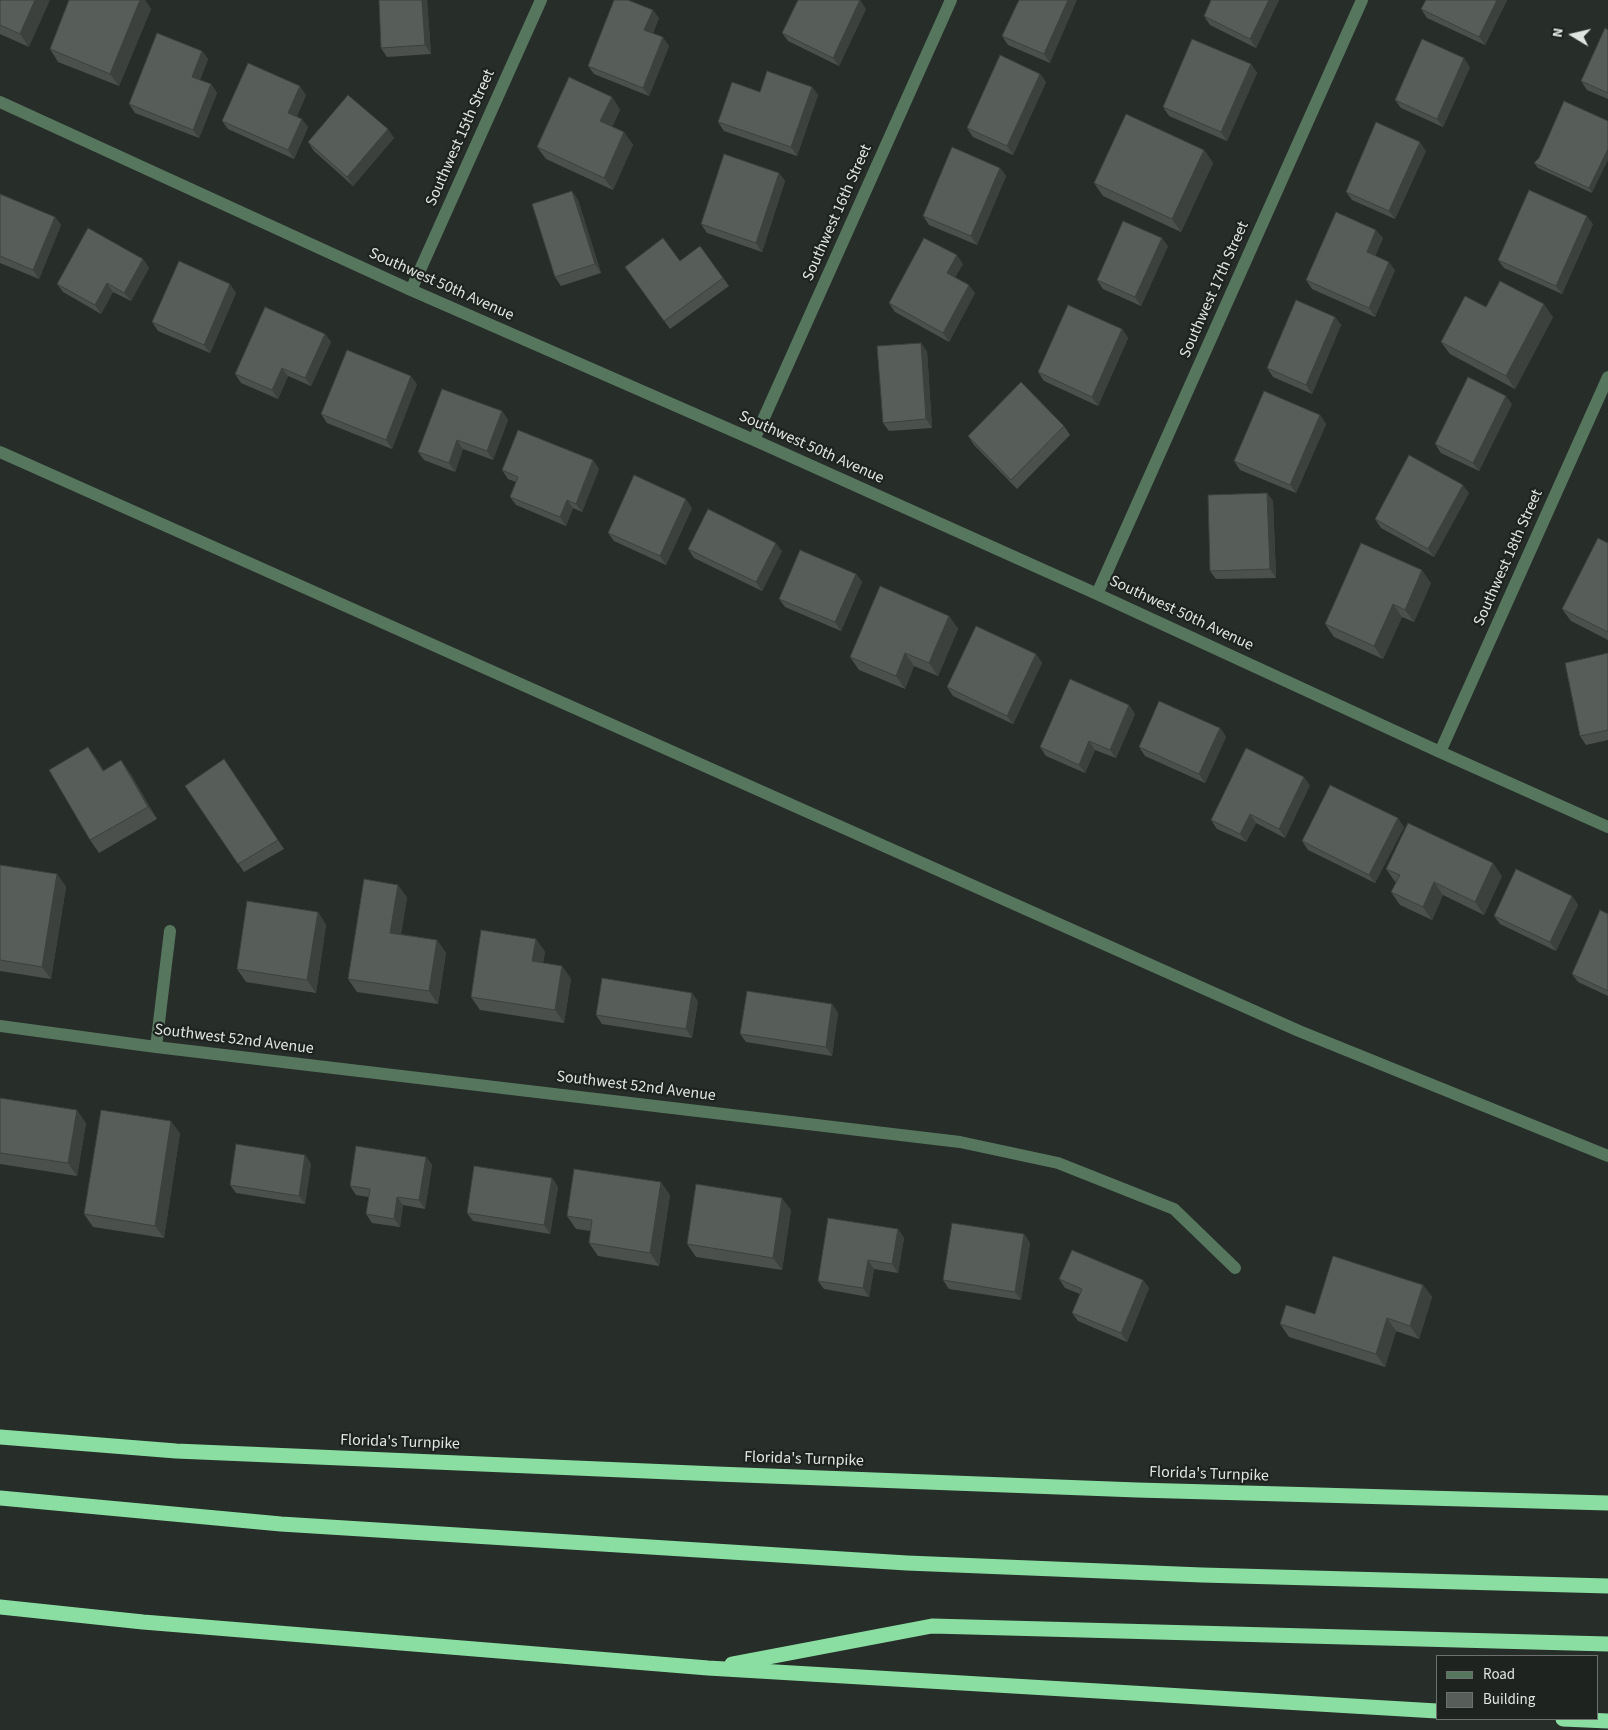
<!DOCTYPE html>
<style>
body{margin:0}
#map{position:relative;width:1608px;height:1730px;overflow:hidden;background:#272d29;font-family:"Source Sans 3",sans-serif}
canvas{display:block}
.legend{position:absolute;left:1436px;top:1655px;width:162px;height:65px;box-sizing:border-box;background:#1e231f;border:1px solid #6c716d;margin:0;padding:6px 9px;list-style:none;font-size:15px;color:#e1e5e2}
.legend li{display:flex;align-items:center;gap:10px;height:25px}
.legend b{width:25px;border:1px solid #6c716d}
.north{position:absolute;left:1548px;top:10px;width:50px;height:50px;-webkit-text-stroke:4px #1e231f;paint-order:stroke;rotate:279deg;font-size:14px;font-weight:700;line-height:20px;text-align:center;color:#e1e5e2}
.north::after{content:'';display:block;margin:auto;width:18px;height:22px;background:#e1e5e2;clip-path:polygon(50% 0,100% 100%,50% 72%,0 100%)}
</style>
<div id="map">
<canvas width="1608" height="1730"></canvas>
<ul class="legend">
<li><b style="height:6px;background:#56765e"></b>Road</li>
<li><b style="height:14px;background:#575d58"></b>Building</li>
</ul>
<div class="north">N</div>
</div>
<script>
const c = document.querySelector('canvas').getContext('2d');
c.lineJoin = 'round';
const poly = rows => new Path2D(rows.map(r => 'M' + r).join(''));
function stroke(path, color, width, dash) { c.strokeStyle = color; c.lineWidth = width; c.lineCap = dash ? 'butt' : 'round'; c.setLineDash(dash || []); c.stroke(path); }
function fillPath(path, color) { c.fillStyle = color; c.fill(path, 'evenodd'); }
function drawText(font, color, halo, rows, align = 'center') {
  c.font = font + ' "Source Sans 3",sans-serif'; c.lineWidth = 4.5; c.setLineDash([]); c.textBaseline = 'middle'; c.strokeStyle = halo; c.fillStyle = color; for (const [text, x, y, turn = 0] of rows) {
    c.save(); c.translate(x, y); c.rotate((+turn || 0) * Math.PI / 180); c.textAlign = isNaN(turn) ? turn : align; if (halo) c.strokeText(text, 0, 0); c.fillText(text, 0, 0); c.restore();
  }
}
const minor = poly([
 [0,102,411,290,754,440,1097,594,1440,752,1608,827],
 [411,290,541,0],
 [754,440,951,0],
 [0,452,1299,1031,1608,1156],
 [1097,594,1362,0],
 [1440,752,1608,377],
 [0,1026,156,1047,960,1142,1058,1163,1174,1209,1235,1268],
 [156,1047,170,931]
]);
const highway = poly([
 [0,1437,176,1451,717,1474,1137,1490,1608,1503],
 [0,1498,281,1524,907,1563,1202,1575,1608,1586],
 [0,1607,143,1622,708,1668,1437,1711],
 [732,1664,932,1626,1608,1644],
 [1563,1719,1608,1721]
]);
const wall = poly([
 [0,0,29,47,0,34],
 [69,0,145,0,151,9,119,86,58,62,50,49],
 [379,0,427,0,431,54,387,57,381,48],
 [1019,0,1050,63,1008,45,1002,36],
 [1279,0,1256,48,1210,25,1204,16],
 [1426,0,1507,0,1485,45,1427,18,1421,9],
 [866,9,839,66,788,41,782,33],
 [659,18,653,33,669,46,649,96,594,74,588,66],
 [1608,30,1608,99,1587,90,1581,81],
 [202,51,208,59,200,80,211,84,217,93,199,138,135,113,129,104],
 [1251,64,1257,73,1227,141,1169,116,1163,107],
 [1470,67,1443,127,1401,108,1395,100],
 [1040,74,1046,82,1013,155,973,137,967,128],
 [812,87,818,95,797,156,724,131,718,122,760,92],
 [306,95,297,116,308,127,294,159,228,129,222,121],
 [612,97,620,110,612,127,624,132,633,145,613,190,546,159,537,147],
 [1564,101,1592,193,1538,168,1534,163,1539,158],
 [388,129,394,138,353,186,314,151,308,142],
 [1204,150,1213,163,1181,232,1103,196,1094,183],
 [1426,151,1395,219,1352,200,1346,192],
 [1000,168,1006,176,977,245,929,225,923,216],
 [779,173,785,181,762,252,707,233,701,224],
 [572,191,578,200,601,273,561,286,555,277],
 [0,194,55,217,61,225,39,279,0,263],
 [1593,224,1562,294,1504,268,1498,260],
 [1383,238,1375,256,1395,270,1375,317,1312,289,1306,280],
 [700,246,729,286,670,329,625,267,680,261],
 [1168,246,1141,306,1103,289,1097,280],
 [143,259,149,268,131,301,113,292,101,314,63,292,57,284],
 [963,264,955,277,975,293,949,342,895,312,889,303],
 [236,293,210,353,158,331,152,322],
 [1486,307,1553,317,1515,389,1450,354,1441,342],
 [1335,317,1341,325,1312,394,1273,377,1267,368],
 [1122,329,1128,338,1098,406,1044,381,1038,372],
 [325,334,331,342,311,386,288,376,278,399,241,383,235,374],
 [927,351,932,428,889,431,883,423],
 [417,384,392,449,327,423,321,414],
 [1512,404,1479,471,1441,453,1435,444],
 [502,411,508,420,493,460,463,449,455,472,424,460,418,452],
 [1320,415,1326,424,1296,493,1240,470,1234,461],
 [1064,426,1070,435,1017,489,974,445,968,436],
 [593,460,599,469,582,512,573,508,566,526,516,505,510,497,516,482,508,479,502,470],
 [1267,493,1273,501,1276,578,1216,579,1210,571],
 [1469,493,1434,557,1381,528,1375,519],
 [692,508,666,565,614,541,608,533],
 [1608,543,1608,640,1571,621,1562,609],
 [688,549,782,551,762,591,694,558],
 [856,574,862,582,841,631,785,607,779,599],
 [1431,583,1414,622,1402,617,1383,659,1334,637,1325,624],
 [949,616,958,629,938,676,914,666,905,689,859,670,850,657],
 [1608,653,1608,740,1586,745,1580,736],
 [1036,654,1042,663,1013,724,953,696,947,687],
 [1129,705,1135,714,1116,758,1095,750,1085,773,1046,756,1040,747],
 [1220,728,1226,737,1205,783,1145,756,1139,747],
 [88,747,104,771,130,773,157,819,99,853,90,840],
 [224,759,284,849,244,872,185,786],
 [1310,785,1285,838,1256,823,1246,842,1217,829,1211,820],
 [1404,827,1375,883,1308,850,1302,841],
 [0,865,57,874,66,887,51,979,0,971],
 [1386,869,1502,876,1484,915,1443,895,1432,920,1400,905,1391,892,1396,883],
 [1572,896,1578,905,1556,951,1500,924,1494,916],
 [407,897,401,934,437,940,446,953,438,1004,357,992,348,979],
 [318,912,326,925,316,993,246,982,237,969],
 [1608,914,1608,996,1578,982,1572,974],
 [536,939,545,952,543,963,562,966,571,979,564,1023,480,1010,471,997],
 [698,1001,692,1038,602,1024,596,1015],
 [832,1004,838,1013,832,1056,746,1042,740,1034],
 [0,1098,86,1123,77,1176,0,1164],
 [180,1133,164,1238,93,1227,84,1214],
 [305,1155,311,1164,305,1204,236,1193,230,1185],
 [426,1157,432,1165,425,1209,403,1205,400,1227,372,1223,366,1214,369,1197,356,1195,350,1186],
 [552,1178,558,1187,550,1234,473,1221,467,1213],
 [670,1195,659,1266,598,1256,589,1243,591,1231,576,1229,567,1216],
 [791,1210,782,1270,696,1257,687,1244],
 [898,1229,904,1238,898,1273,874,1269,869,1297,824,1289,818,1281],
 [1024,1234,1030,1243,1021,1300,949,1289,943,1280],
 [1059,1279,1143,1280,1149,1288,1127,1342,1078,1321,1072,1313,1080,1294,1065,1288],
 [1423,1285,1432,1297,1419,1339,1396,1331,1385,1367,1289,1337,1280,1324]
]);
const shadedWall = poly([
 [35,0,50,0,29,47,20,34],
 [140,0,145,0,151,9,119,86,110,74],
 [422,0,427,0,431,54,425,45],
 [860,0,866,9,839,66,833,58],
 [1068,0,1077,0,1050,63,1044,54],
 [1269,0,1279,0,1256,48,1250,39],
 [1497,0,1507,0,1485,45,1479,37],
 [653,10,659,18,650,39,644,30],
 [663,37,669,46,649,96,643,88],
 [202,51,208,59,198,85,192,77],
 [1464,58,1470,67,1443,127,1437,119],
 [1251,64,1257,73,1227,141,1221,132],
 [1040,74,1046,82,1013,155,1007,146],
 [211,84,217,93,199,138,193,130],
 [300,86,306,95,294,122,288,113],
 [812,87,818,95,797,156,791,147],
 [612,97,620,110,609,134,600,121],
 [302,119,308,127,294,159,288,150],
 [388,129,394,138,353,186,347,177],
 [624,132,633,145,613,190,604,178],
 [1420,142,1426,151,1395,219,1389,211],
 [1608,149,1608,160,1592,193,1589,188],
 [1204,150,1213,163,1181,232,1172,219],
 [1000,168,1006,176,977,245,971,236],
 [779,173,785,181,762,252,756,243],
 [572,191,578,200,601,273,595,264],
 [1587,216,1593,224,1562,294,1556,286],
 [55,217,61,225,39,279,33,270],
 [1376,230,1383,238,1373,261,1367,252],
 [1162,238,1168,246,1141,306,1135,297],
 [957,255,963,264,953,281,947,273],
 [143,259,149,268,131,301,124,293],
 [1389,262,1395,270,1375,317,1369,308],
 [107,283,113,292,101,314,95,305],
 [230,284,236,293,210,353,204,345],
 [969,285,975,293,949,342,943,333],
 [1544,304,1553,317,1515,389,1506,376],
 [1335,317,1341,325,1312,394,1306,385],
 [1122,329,1128,338,1098,406,1092,397],
 [325,334,331,342,311,386,305,378],
 [921,343,927,351,932,428,926,419],
 [282,368,288,376,278,399,272,390],
 [411,376,417,384,392,449,386,440],
 [1506,396,1512,404,1479,471,1473,463],
 [502,411,508,420,493,460,487,451],
 [1320,415,1326,424,1296,493,1290,485],
 [457,440,463,449,455,472,449,463],
 [593,460,599,469,582,512,576,504],
 [1463,485,1469,493,1434,557,1428,549],
 [1267,493,1273,501,1276,578,1270,569],
 [686,499,692,508,666,565,660,556],
 [567,500,573,508,566,526,560,517],
 [776,543,782,551,762,591,756,582],
 [1422,570,1431,583,1414,622,1405,610],
 [856,574,862,582,841,631,835,622],
 [1393,604,1402,617,1383,659,1374,646],
 [949,616,958,629,938,676,929,663],
 [905,653,914,666,905,689,896,676],
 [1036,654,1042,663,1013,724,1007,716],
 [1129,705,1135,714,1116,758,1110,750],
 [1220,728,1226,737,1205,783,1199,774],
 [1089,741,1095,750,1085,773,1079,765],
 [88,747,97,759,112,784,103,771],
 [121,760,130,773,157,819,148,807],
 [1304,777,1310,785,1285,838,1279,829],
 [1250,814,1256,823,1246,842,1240,834],
 [1398,818,1404,827,1375,883,1369,875],
 [1493,863,1502,876,1484,915,1475,902],
 [57,874,66,887,51,979,42,967],
 [1434,882,1443,895,1432,920,1423,907],
 [398,885,407,897,399,945,390,933],
 [1572,896,1578,905,1556,951,1550,942],
 [318,912,326,925,316,993,307,980],
 [536,939,545,952,541,974,532,961],
 [437,940,446,953,438,1004,429,991],
 [562,966,571,979,564,1023,555,1010],
 [692,993,698,1001,692,1038,686,1029],
 [832,1004,838,1013,832,1056,826,1047],
 [77,1110,86,1123,77,1176,68,1163],
 [171,1121,180,1133,164,1238,155,1226],
 [305,1155,311,1164,305,1204,299,1196],
 [426,1157,432,1165,425,1209,419,1200],
 [552,1178,558,1187,550,1234,544,1225],
 [661,1182,670,1195,659,1266,650,1253],
 [397,1197,403,1205,400,1227,394,1219],
 [782,1198,791,1210,782,1270,773,1258],
 [898,1229,904,1238,898,1273,892,1264],
 [1024,1234,1030,1243,1021,1300,1015,1292],
 [868,1260,874,1269,869,1297,863,1288],
 [1143,1280,1149,1288,1127,1342,1121,1333],
 [1423,1285,1432,1297,1419,1339,1410,1326],
 [1387,1318,1396,1331,1385,1367,1376,1354]
]);
const building = poly([
 [0,0,35,0,20,34,0,25,0,0],
 [69,0,140,0,110,74,50,49,69,0],
 [379,0,422,0,425,45,381,48,379,0],
 [614,0,628,0,653,10,644,30,663,37,643,88,588,66,614,0],
 [798,0,860,0,833,58,782,33,798,0],
 [1019,0,1068,0,1044,54,1002,36,1019,0],
 [1211,0,1269,0,1250,39,1204,16,1211,0],
 [1426,0,1497,0,1479,37,1421,9,1426,0],
 [1605,28,1608,30,1608,93,1581,81,1605,28],
 [157,33,202,51,192,77,211,84,193,130,129,104,157,33],
 [1192,39,1251,64,1221,132,1163,107,1192,39],
 [1422,39,1464,58,1437,119,1395,100,1422,39],
 [1000,55,1040,74,1007,146,967,128,1000,55],
 [248,63,300,86,288,113,302,119,288,150,222,121,248,63],
 [767,71,812,87,791,147,718,122,732,82,760,92,767,71],
 [569,77,612,97,600,121,624,132,604,178,537,147,569,77],
 [348,95,388,129,347,177,308,142,348,95],
 [1564,101,1608,121,1608,149,1589,188,1534,163,1539,158,1564,101],
 [1126,114,1204,150,1172,219,1094,183,1126,114],
 [1376,122,1420,142,1389,211,1346,192,1376,122],
 [952,147,1000,168,971,236,923,216,952,147],
 [724,154,779,173,756,243,701,224,724,154],
 [1529,190,1587,216,1556,286,1498,260,1529,190],
 [572,191,595,264,555,277,532,204,572,191],
 [0,194,55,217,33,270,0,256,0,194],
 [1336,212,1376,230,1367,252,1389,262,1369,308,1306,280,1336,212],
 [1123,221,1162,238,1135,297,1097,280,1123,221],
 [88,228,143,259,124,293,107,283,95,305,57,284,88,228],
 [663,238,680,261,700,246,723,278,664,321,625,267,663,238],
 [924,238,957,255,947,273,969,285,943,333,889,303,924,238],
 [179,261,230,284,204,345,152,322,179,261],
 [1500,281,1544,304,1506,376,1441,342,1465,296,1486,307,1500,281],
 [1296,300,1335,317,1306,385,1267,368,1296,300],
 [1068,305,1122,329,1092,397,1038,372,1068,305],
 [265,307,325,334,305,378,282,368,272,390,235,374,265,307],
 [921,343,926,419,883,423,877,346,921,343],
 [347,350,411,376,386,440,321,414,347,350],
 [1468,377,1506,396,1473,463,1435,444,1468,377],
 [1021,382,1064,426,1011,480,968,436,1021,382],
 [442,389,502,411,487,451,457,440,449,463,418,452,442,389],
 [1264,391,1320,415,1290,485,1234,461,1264,391],
 [518,430,593,460,576,504,567,500,560,517,510,497,518,477,502,470,518,430],
 [1409,455,1463,485,1428,549,1375,519,1409,455],
 [634,475,686,499,660,556,608,533,634,475],
 [1267,493,1270,569,1210,571,1208,495,1267,493],
 [708,509,776,543,756,582,688,549,708,509],
 [1598,538,1608,543,1608,632,1562,609,1598,538],
 [1361,543,1422,570,1405,610,1393,604,1374,646,1325,624,1361,543],
 [800,550,856,574,835,622,779,599,800,550],
 [880,586,949,616,929,663,905,653,896,676,850,657,880,586],
 [976,626,1036,654,1007,716,947,687,976,626],
 [1608,653,1608,730,1580,736,1565,663,1608,653],
 [1070,679,1129,705,1110,750,1089,741,1079,765,1040,747,1070,679],
 [1159,701,1220,728,1199,774,1139,747,1159,701],
 [88,747,103,771,121,760,148,807,90,840,49,770,88,747],
 [1246,748,1304,777,1279,829,1250,814,1240,834,1211,820,1246,748],
 [224,759,278,840,238,864,185,786,224,759],
 [1330,785,1398,818,1369,875,1302,841,1330,785],
 [1408,823,1493,863,1475,902,1434,882,1423,907,1391,892,1400,875,1386,869,1408,823],
 [0,865,57,874,42,967,0,960,0,865],
 [1516,869,1572,896,1550,942,1494,916,1516,869],
 [364,879,398,885,390,933,437,940,429,991,348,979,364,879],
 [247,901,318,912,307,980,237,969,247,901],
 [1600,910,1608,914,1608,991,1572,974,1600,910],
 [481,930,536,939,532,961,562,966,555,1010,471,997,481,930],
 [602,978,692,993,686,1029,596,1015,602,978],
 [747,991,832,1004,826,1047,740,1034,747,991],
 [0,1098,77,1110,68,1163,0,1153,0,1098],
 [101,1110,171,1121,155,1226,84,1214,101,1110],
 [236,1144,305,1155,299,1196,230,1185,236,1144],
 [356,1146,426,1157,419,1200,397,1197,394,1219,366,1214,370,1189,350,1186,356,1146],
 [474,1166,552,1178,544,1225,467,1213,474,1166],
 [574,1169,661,1182,650,1253,589,1243,592,1220,567,1216,574,1169],
 [696,1184,782,1198,773,1258,687,1244,696,1184],
 [828,1218,898,1229,892,1264,868,1260,863,1288,818,1281,828,1218],
 [952,1223,1024,1234,1015,1292,943,1280,952,1223],
 [1072,1250,1143,1280,1121,1333,1072,1313,1082,1289,1059,1279,1072,1250],
 [1333,1256,1423,1285,1410,1326,1387,1318,1376,1354,1280,1324,1286,1305,1315,1314,1333,1256]
]);
const streetNames = [
 ["Southwest 15th Street",461,138,-66],
 ["Southwest 16th Street",838,213,-66],
 ["Southwest 50th Avenue",441,285,24],
 ["Southwest 17th Street",1215,290,-66],
 ["Southwest 50th Avenue",811,448,24],
 ["Southwest 18th Street",1509,558,-66],
 ["Southwest 50th Avenue",1181,614,25],
 ["Southwest 52nd Avenue",234,1040,7],
 ["Southwest 52nd Avenue",636,1087,7],
 ["Florida's Turnpike",400,1443,2],
 ["Florida's Turnpike",804,1460,2],
 ["Florida's Turnpike",1209,1475,2]
];
stroke(minor, '#56765e', 12);
stroke(highway, '#8bdea2', 15);
fillPath(wall, '#4b504c');
fillPath(shadedWall, '#3d413e');
fillPath(building, '#575d58');
stroke(building, '#3d413e', 1);
drawText('16px', '#e1e5e2', '#1e231f', streetNames);
</script>
